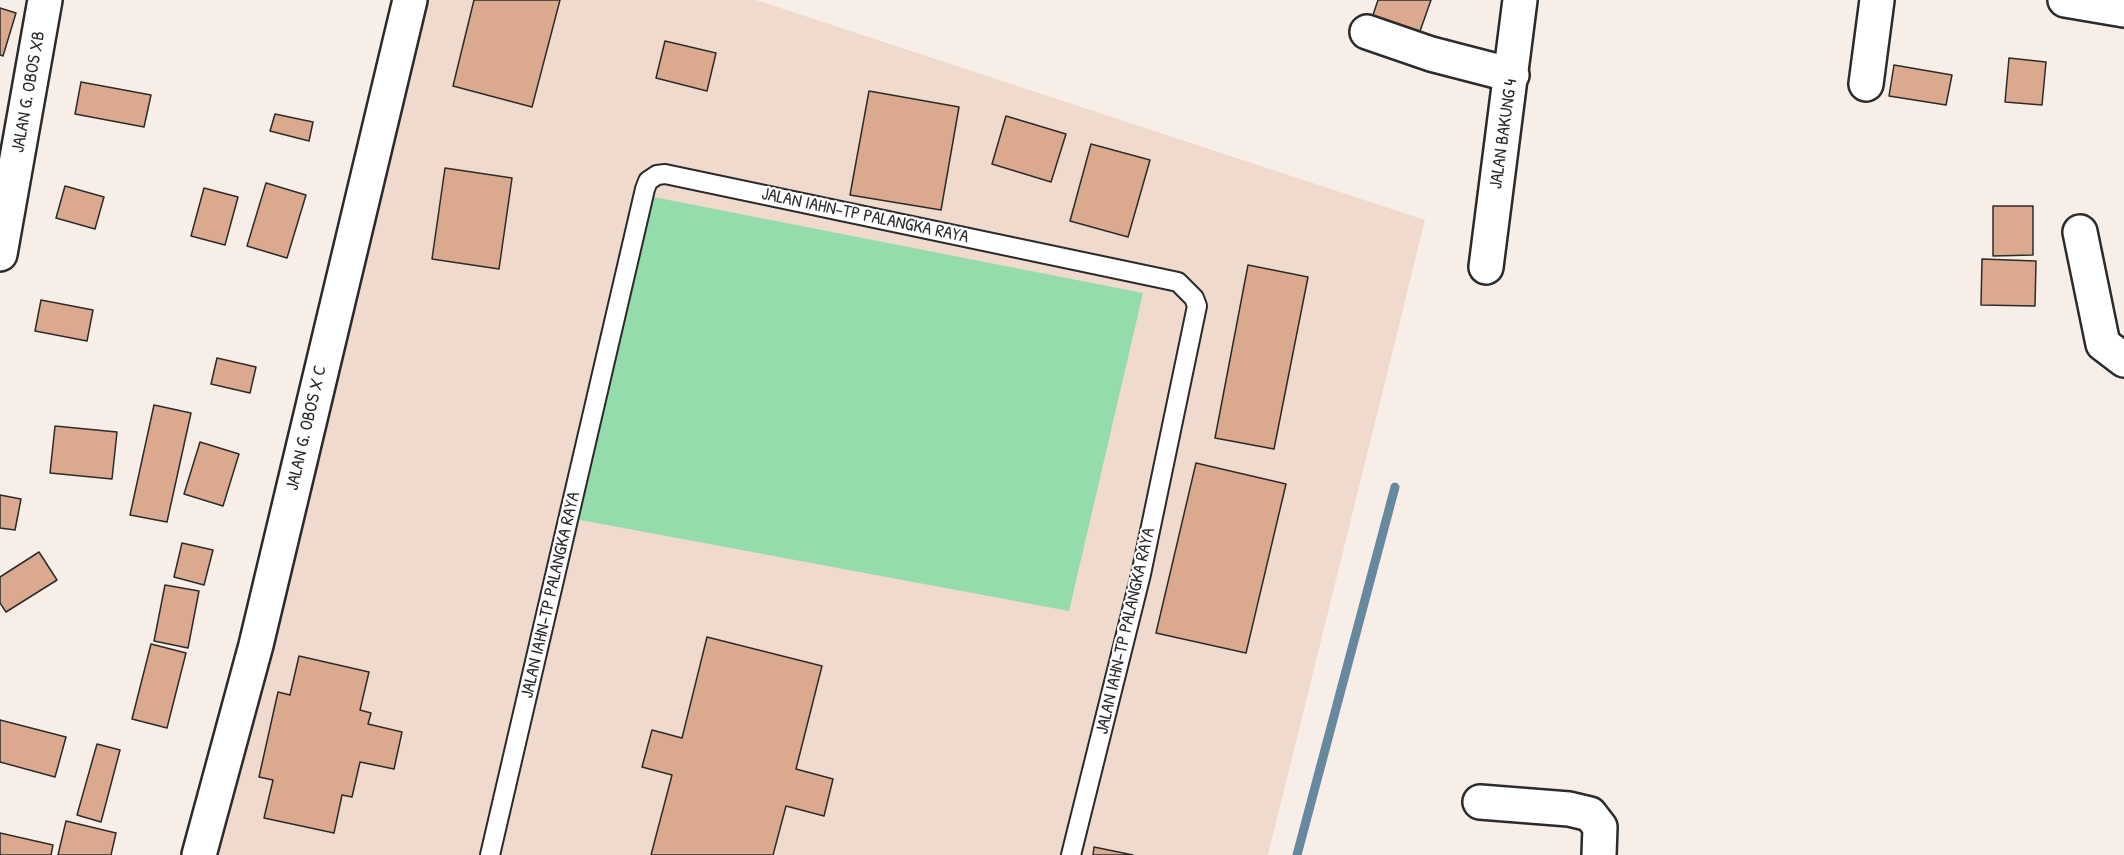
<!DOCTYPE html>
<style>
body{margin:0}
canvas{display:block;background:#f8eee8}
</style>
<canvas width="2124" height="855"></canvas>
<script>
const c = document.querySelector('canvas').getContext('2d');
c.lineJoin = 'round';
function fillPath(path, color) { c.fillStyle = color; c.fill(path, 'evenodd'); }
const poly = rows => new Path2D(rows.map(r => 'M' + r).join(''));
function stroke(path, color, width, dash) { c.strokeStyle = color; c.lineWidth = width; c.lineCap = dash ? 'butt' : 'round'; c.setLineDash(dash || []); c.stroke(path); }
function drawText(font, color, halo, rows, align = 'center') {
  c.font = font + ' "Patrick Hand",sans-serif'; c.lineWidth = 4.5; c.setLineDash([]); c.textBaseline = 'middle'; c.strokeStyle = halo; c.fillStyle = color; for (const [text, x, y, turn = 0] of rows) {
    c.save(); c.translate(x, y); c.rotate((+turn || 0) * Math.PI / 180); c.textAlign = isNaN(turn) ? turn : align; if (halo) c.strokeText(text, 0, 0); c.fillText(text, 0, 0); c.restore();
  }
}
const built = poly([
 [403,0,756,0,1425,220,1268,855,194,855]
]);
const green = poly([
 [633,193,1143,293,1069,611,559,516]
]);
const stream = poly([
 [1297,855,1395,487]
]);
const building = poly([
 [474,0,560,0,532,107,453,86,474,0],
 [1378,0,1431,0,1419,34,1372,18,1378,0],
 [0,8,16,13,3,56,0,55,0,8],
 [665,41,716,53,707,91,656,78,665,41],
 [2009,58,2046,62,2042,105,2005,102,2009,58],
 [1894,65,1952,75,1946,105,1889,96,1894,65],
 [81,82,151,95,144,127,75,114,81,82],
 [869,91,959,107,941,210,850,195,869,91],
 [275,114,313,122,309,141,270,131,275,114],
 [1006,116,1066,134,1051,182,992,164,1006,116],
 [1091,144,1150,160,1128,237,1070,221,1091,144],
 [445,168,512,178,499,269,432,259,445,168],
 [266,183,306,195,287,258,247,246,266,183],
 [65,186,104,197,95,229,56,218,65,186],
 [204,188,238,197,225,245,191,236,204,188],
 [1993,206,2033,206,2033,255,1993,256,1993,206],
 [1982,259,2036,261,2035,306,1981,305,1982,259],
 [1248,265,1308,277,1274,449,1215,438,1248,265],
 [41,300,93,310,87,341,35,331,41,300],
 [217,358,256,367,250,393,211,384,217,358],
 [154,405,191,413,167,522,130,515,154,405],
 [55,426,117,432,112,479,50,473,55,426],
 [200,442,239,454,223,506,184,494,200,442],
 [1196,463,1286,484,1246,653,1156,633,1196,463],
 [0,495,21,499,15,530,0,528,0,495],
 [182,543,213,550,204,585,174,577,182,543],
 [39,552,57,580,6,612,0,603,0,577,39,552],
 [165,585,199,591,188,648,154,641,165,585],
 [707,637,822,666,796,769,833,779,824,816,786,806,773,855,651,855,672,775,642,767,652,730,682,738,707,637],
 [151,644,186,653,167,728,132,719,151,644],
 [299,656,369,672,360,710,371,713,368,724,402,732,394,769,360,762,352,797,342,795,334,833,264,818,273,780,259,777,278,692,290,695,299,656],
 [0,720,66,737,55,777,0,762,0,720],
 [97,744,120,750,101,822,77,815,97,744],
 [66,821,116,833,111,855,58,855,66,821],
 [0,833,53,845,51,855,0,855,0,833],
 [1094,847,1133,855,1093,855,1094,847]
]);
const service = poly([
 [490,855,645,189,648,181,657,175,665,174,1164,279,1178,282,1194,298,1197,306,1141,574,1071,855]
]);
const minor = poly([
 [2065,0,2124,10],
 [1367,32,1431,54,1512,75],
 [1866,84,1877,0],
 [2080,232,2103,344,2124,360],
 [0,254,45,0],
 [1486,267,1520,0],
 [1480,802,1569,809,1590,814,1600,827,1599,855],
 [199,855,256,645,410,0]
]);
const streetNames = [
 ["JALAN G. OBOS XB",29,92,-80],
 ["JALAN BAKUNG 4",1504,134,-82],
 ["JALAN IAHN-TP PALANGKA RAYA",865,216,12],
 ["JALAN G. OBOS X C",307,428,-77],
 ["JALAN IAHN-TP PALANGKA RAYA",551,595,-77],
 ["JALAN IAHN-TP PALANGKA RAYA",1126,631,-77]
];
fillPath(built, '#efdacd');
fillPath(green, '#94dcab');
stroke(stream, '#6789a0', 9);
fillPath(building, '#dbaa8e');
stroke(building, '#2b2b2b', 1.5);
stroke(service, '#2b2b2b', 22);
stroke(minor, '#2b2b2b', 38);
stroke(service, '#fff', 18);
stroke(minor, '#fff', 33);
drawText('18px', '#2b2b2b', '#fff', streetNames);
</script>
